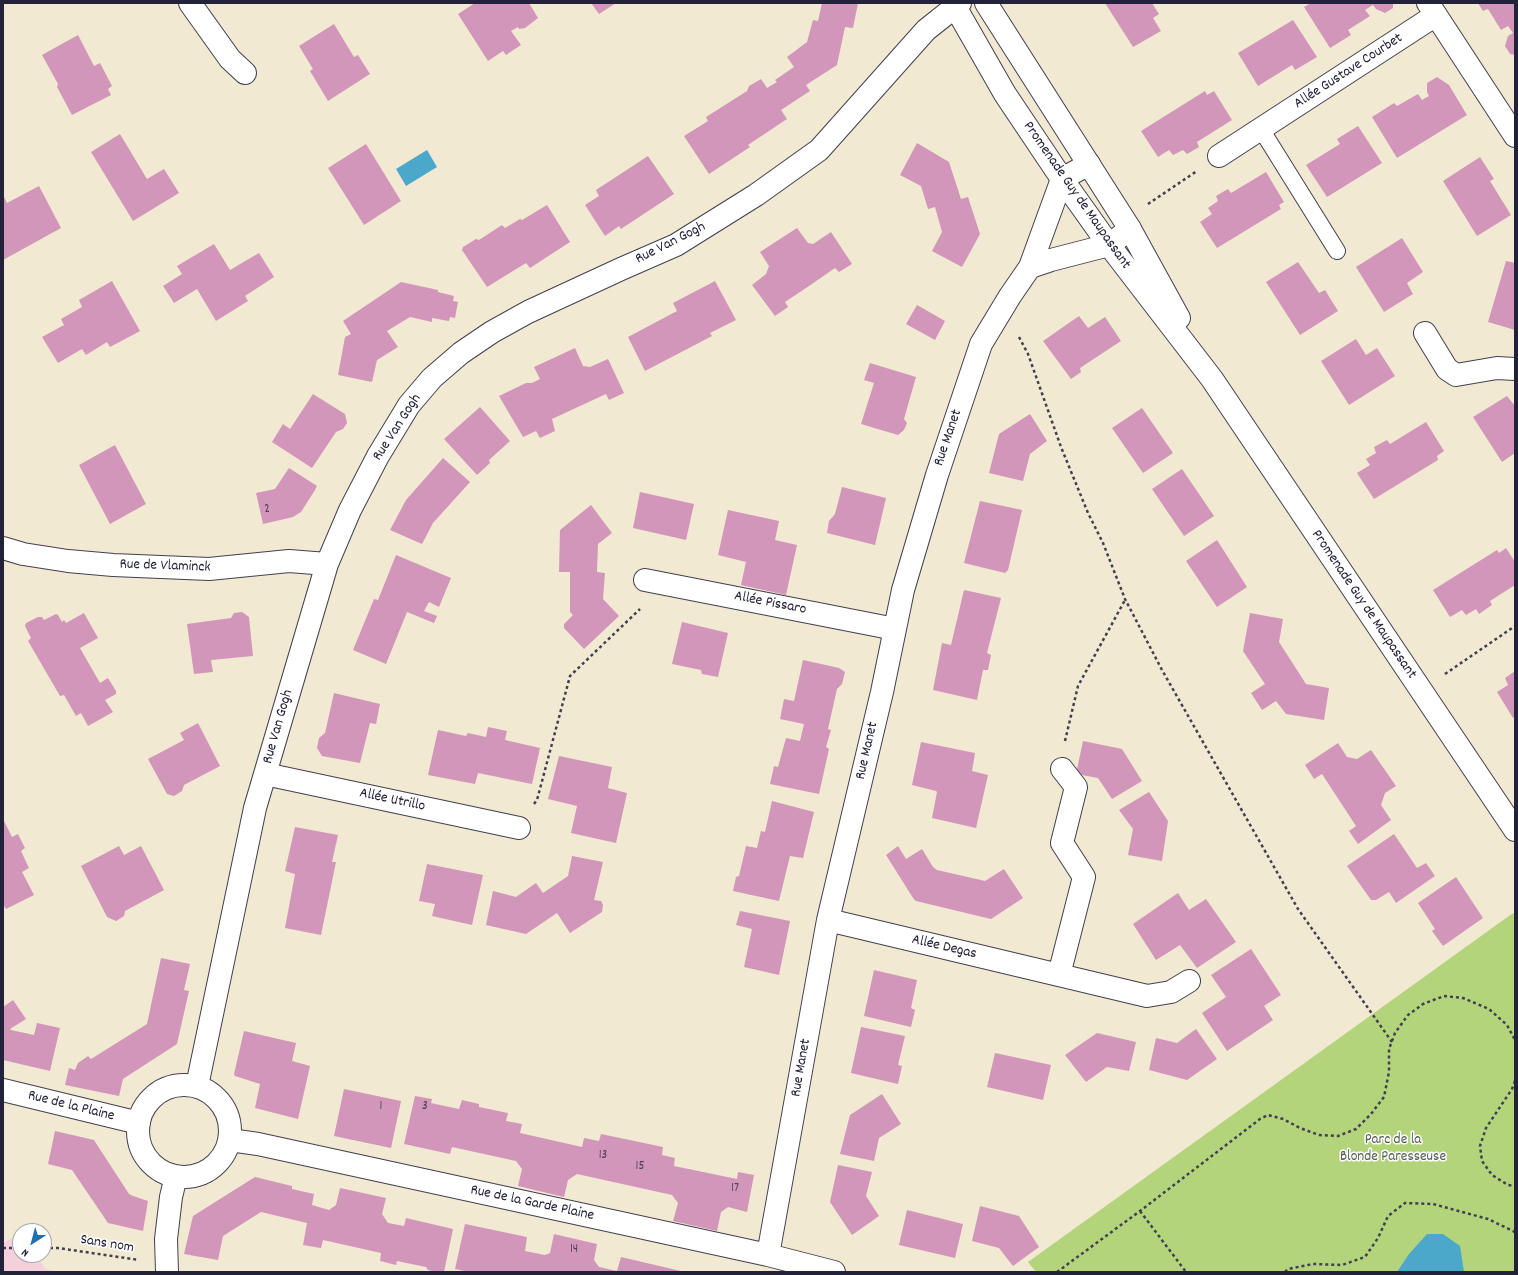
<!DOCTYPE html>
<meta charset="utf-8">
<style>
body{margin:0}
#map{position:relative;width:1518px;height:1275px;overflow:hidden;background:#f1e9d1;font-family:Dekko,sans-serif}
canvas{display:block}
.frame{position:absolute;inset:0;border:4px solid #22223b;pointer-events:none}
.north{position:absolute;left:12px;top:1223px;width:40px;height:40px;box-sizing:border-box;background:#fff;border:1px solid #a7a7b1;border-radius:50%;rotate:216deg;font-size:11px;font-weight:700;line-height:16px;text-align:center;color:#22223b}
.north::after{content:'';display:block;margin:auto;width:14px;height:18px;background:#1f6fb2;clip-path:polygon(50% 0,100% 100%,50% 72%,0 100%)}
</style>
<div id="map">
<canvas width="1518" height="1275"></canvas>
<div class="frame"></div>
<div class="north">N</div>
</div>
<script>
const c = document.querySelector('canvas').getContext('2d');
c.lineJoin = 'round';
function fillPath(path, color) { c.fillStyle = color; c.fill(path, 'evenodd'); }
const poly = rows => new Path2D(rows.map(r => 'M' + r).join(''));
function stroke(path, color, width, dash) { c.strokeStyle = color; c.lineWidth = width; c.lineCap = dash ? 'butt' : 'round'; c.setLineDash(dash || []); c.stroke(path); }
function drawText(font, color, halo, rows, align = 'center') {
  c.font = font + ' Dekko,sans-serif'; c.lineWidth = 3; c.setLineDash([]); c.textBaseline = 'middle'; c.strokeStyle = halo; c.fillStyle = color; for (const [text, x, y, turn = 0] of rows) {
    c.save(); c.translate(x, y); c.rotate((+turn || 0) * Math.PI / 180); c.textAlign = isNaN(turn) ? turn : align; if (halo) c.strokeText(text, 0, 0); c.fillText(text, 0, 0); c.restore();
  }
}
const built = poly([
 [20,1234,20,1255,36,1255,45,1269,59,1272,3,1272,3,1243]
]);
const green = poly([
 [1513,913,1515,916,1515,1272,1036,1272,1028,1262]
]);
const water = poly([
 [427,150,437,167,406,186,396,169],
 [1427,1234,1443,1234,1460,1246,1464,1272,1397,1272,1409,1254]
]);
const building = poly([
 [475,3,529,3,538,18,525,28,519,29,518,27,511,31,521,45,506,55,503,51,488,61,458,14],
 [591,3,616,3,599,14],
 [822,3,858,3,853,28,845,27,837,65,806,85,810,91,781,110,787,119,748,145,750,147,709,174,684,136,708,121,706,117,747,91,749,86,761,79,767,88,777,82,775,80,794,67,787,57,807,42,813,20,818,21],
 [1105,3,1152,3,1159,14,1153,18,1161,31,1133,47],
 [1311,3,1393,3,1393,8,1385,13,1376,9,1373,5,1365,10,1370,16,1348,30,1351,35,1330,48,1304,7],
 [1478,3,1515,3,1515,55,1510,54,1505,46,1508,36,1513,33,1508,26,1501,30,1488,9,1483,11],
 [1293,20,1317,57,1295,70,1292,65,1258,86,1238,53],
 [334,24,354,57,358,55,370,74,328,101,310,71,313,69,299,46],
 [78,35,94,66,100,63,112,86,108,89,111,95,72,115,57,87,58,84,42,55],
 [1437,77,1449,85,1467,115,1397,158,1372,117,1394,103,1397,106,1418,94,1422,100,1429,96,1427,92,1427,83],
 [1205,91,1207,95,1214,91,1232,120,1197,142,1199,147,1187,154,1183,150,1173,155,1169,150,1158,157,1141,131],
 [1358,126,1382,163,1327,197,1306,165,1340,144,1337,139],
 [120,134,147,179,164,169,179,193,133,221,91,152],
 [917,143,949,162,961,199,968,197,980,234,962,267,932,251,942,232,935,207,928,209,921,186,900,175],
 [366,144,401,201,364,225,328,168],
 [648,156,674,194,621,229,619,226,605,236,585,205,599,196,596,190],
 [1480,157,1494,179,1490,181,1511,215,1477,236,1443,181],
 [1266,172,1284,202,1279,205,1281,209,1217,248,1200,222,1212,214,1208,208,1218,201,1216,196,1228,189,1231,193],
 [39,186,61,228,3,260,3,195,7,203],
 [547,205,570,242,530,268,526,263,487,287,462,250,463,247,476,239,479,240,502,225,505,228,520,219,522,220],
 [797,228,808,243,813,244,831,232,852,264,839,272,835,268,809,286,785,302,788,307,775,316,752,285,766,274,769,266,760,252],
 [1402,238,1423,272,1407,283,1413,294,1384,312,1356,267],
 [214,244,230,270,259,253,274,277,245,296,248,301,216,321,197,289,174,303,163,286,182,274,177,266],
 [1506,261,1515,263,1515,330,1488,322],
 [1298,262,1319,293,1325,290,1338,311,1300,335,1266,282],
 [112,281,140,331,110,347,107,342,86,355,82,349,58,363,42,337,64,325,61,319,82,307,79,300],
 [715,281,736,320,710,333,712,336,645,371,628,337,677,311,673,303],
 [401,282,438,290,438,292,454,296,453,301,458,302,455,318,450,317,449,321,432,318,432,322,410,317,387,331,398,347,377,360,372,382,338,375,345,337,351,334,343,321],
 [917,305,945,321,935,340,906,324],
 [1079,316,1088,328,1105,317,1121,341,1080,368,1081,372,1071,379,1043,341],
 [1356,339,1366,355,1377,348,1395,376,1349,405,1321,361],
 [575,348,583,366,590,367,608,359,624,393,609,400,606,394,552,419,555,431,540,438,536,431,523,437,499,396,526,383,532,383,540,379,534,367],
 [870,363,916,377,904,419,907,423,904,430,898,435,861,424,874,383,864,380],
 [313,394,345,414,347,423,343,429,336,432,312,468,272,442,283,424,290,429],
 [1507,396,1515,406,1515,453,1502,462,1473,417],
 [480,407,510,441,489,460,490,463,477,475,444,439],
 [1142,408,1173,453,1143,473,1112,428],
 [1030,414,1047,441,1030,454,1023,481,989,473,999,434],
 [1426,422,1444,451,1437,456,1438,460,1374,499,1357,473,1370,465,1366,459,1376,453,1374,447,1387,440,1390,444],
 [115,445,146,504,110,524,79,465],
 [443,458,470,482,433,523,422,544,390,530,406,500],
 [289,468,317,486,315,490,301,512,293,517,263,524,256,493,275,489],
 [1182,469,1214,516,1184,536,1152,489],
 [842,487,886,498,875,545,827,533,829,521,835,514],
 [640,492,694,504,686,540,633,528],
 [980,501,1022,510,1008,570,1005,573,964,563],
 [591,505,612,533,598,544,597,572,605,573,603,599,619,616,584,649,564,628,564,624,573,615,570,612,570,572,559,572,560,530],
 [728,510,779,521,775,540,797,545,786,595,741,585,746,562,718,555],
 [1217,540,1247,587,1217,607,1186,561],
 [1506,548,1515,562,1515,585,1490,601,1492,605,1479,614,1476,609,1466,615,1462,610,1450,617,1433,590,1497,550,1499,553],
 [396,555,451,578,439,607,429,602,424,611,437,616,434,623,407,612,386,664,353,650,374,599,378,600],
 [964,590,1001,598,987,653,991,655,988,670,983,670,977,700,933,690,942,643,951,645],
 [242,612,249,617,253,656,211,660,213,672,194,674,187,624,231,618,234,613],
 [84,613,98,638,80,648,100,683,108,678,116,691,116,694,105,700,113,712,88,726,81,713,76,716,64,695,60,696,28,641,31,638,25,626,26,623,38,617,42,617,44,620,56,614,58,615,62,622,64,620,66,623],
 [1250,613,1283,619,1279,642,1306,684,1329,688,1324,720,1286,714,1276,701,1262,710,1251,693,1265,684,1243,651],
 [682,622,728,633,718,677,702,674,701,670,672,664],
 [803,660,839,668,845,672,842,684,837,689,828,729,831,730,826,747,829,749,819,794,770,784,774,766,778,767,786,738,800,741,804,724,780,719,784,699,794,701],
 [1515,671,1515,717,1513,718,1497,692,1508,685,1505,678],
 [334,693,380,704,376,724,370,723,360,763,322,756,317,748,319,738,325,733],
 [198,723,220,766,184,785,182,791,174,796,167,794,148,759,184,740,180,733],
 [488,727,507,731,505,740,540,748,532,784,478,773,475,784,428,775,438,730,466,736,468,733,486,737],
 [1083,741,1122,749,1142,781,1112,799,1098,778,1076,774],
 [921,742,975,753,972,771,988,775,976,828,932,818,937,792,936,791,912,785],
 [1338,743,1347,757,1357,759,1371,750,1396,786,1385,793,1381,805,1391,820,1358,844,1349,831,1356,826,1322,774,1314,779,1305,765],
 [559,756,612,767,608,788,627,793,616,843,571,833,577,806,548,799],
 [1149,792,1168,821,1162,861,1128,855,1133,829,1119,810],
 [772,801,814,812,803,858,790,856,779,901,733,891,736,877,739,876,746,846,757,848,761,831,765,832],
 [3,819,12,837,18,834,25,848,21,851,29,868,22,872,34,895,6,909,3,904],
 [295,827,338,835,332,862,336,862,321,935,285,928,295,874,285,871],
 [1394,834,1417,868,1426,863,1435,876,1396,903,1389,892,1376,900,1371,900,1347,866],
 [119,846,124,855,141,846,164,890,125,911,124,916,116,921,107,917,81,866],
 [898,846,906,859,922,849,933,867,937,870,985,881,1004,869,1023,898,991,919,916,901,913,898,886,855],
 [572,856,603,862,594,900,601,901,603,905,602,912,570,933,557,913,526,934,486,925,493,891,516,897,536,883,543,893,568,876],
 [427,864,483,875,472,925,432,916,435,904,419,901],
 [1456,877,1483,918,1443,946,1432,931,1435,929,1418,903],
 [1178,893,1189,910,1206,899,1236,942,1197,968,1180,945,1156,960,1133,924],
 [740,911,790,921,779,975,744,967,752,929,736,925],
 [1251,949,1281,995,1264,1006,1273,1020,1227,1051,1202,1013,1226,997,1211,975],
 [161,958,190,964,184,990,189,991,177,1044,126,1077,123,1079,119,1096,65,1085,69,1068,75,1070,78,1063,88,1056,91,1059,147,1024],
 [874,970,917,980,911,1008,915,1010,911,1027,864,1016],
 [13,1000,26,1019,10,1029,11,1030,34,1035,37,1023,60,1028,50,1071,3,1060,3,1007],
 [861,1027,905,1036,898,1065,902,1066,898,1084,851,1073],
 [1196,1029,1217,1059,1187,1080,1149,1070,1156,1038,1177,1043],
 [244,1031,296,1043,292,1061,310,1066,298,1119,255,1108,260,1084,235,1076,234,1074],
 [1097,1033,1136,1042,1129,1071,1107,1067,1086,1082,1065,1055],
 [995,1053,1051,1065,1043,1100,987,1087],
 [344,1089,401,1101,391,1148,334,1136],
 [882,1094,901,1124,879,1138,874,1161,840,1154,850,1115],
 [415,1096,432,1099,431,1103,459,1109,462,1100,479,1104,479,1107,508,1113,506,1121,522,1124,520,1133,582,1147,584,1138,599,1141,601,1134,663,1147,662,1155,675,1158,674,1166,737,1179,738,1172,754,1175,747,1212,728,1207,721,1212,717,1231,673,1221,678,1203,672,1195,654,1191,577,1174,568,1180,564,1197,518,1186,522,1169,516,1161,452,1147,450,1154,404,1144],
 [55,1131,94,1140,129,1194,133,1196,148,1201,143,1231,108,1223,72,1170,48,1164],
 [838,1165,872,1172,866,1196,879,1216,852,1235,830,1202],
 [255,1177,292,1186,292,1189,314,1194,312,1205,329,1210,336,1205,340,1188,386,1198,382,1214,388,1223,404,1226,406,1218,453,1229,444,1272,436,1272,428,1270,426,1267,397,1261,396,1265,380,1261,381,1253,323,1240,321,1248,303,1245,307,1223,261,1212,223,1236,218,1260,184,1254,193,1216],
 [980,1206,1019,1216,1039,1247,1013,1266,999,1248,972,1241],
 [907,1210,963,1224,955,1258,899,1245],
 [465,1224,527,1237,525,1251,545,1255,550,1253,554,1234,597,1244,594,1260,599,1267,617,1271,621,1257,685,1272,469,1272,455,1269]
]);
const path = poly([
 [1148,204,1197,171],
 [1019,337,1028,354,1061,447,1088,513,1103,543,1125,599,1162,670,1298,909,1392,1042],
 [1445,674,1515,626],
 [1065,741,1078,686,1125,600],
 [534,804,537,800,570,676,640,609],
 [1515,1081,1512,1089,1486,1128,1480,1146,1482,1161,1492,1175,1508,1185,1515,1186],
 [1140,1211,1186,1272],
 [3,1248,20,1248],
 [44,1248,58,1248,139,1260],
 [1057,1272,1140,1211,1260,1119,1268,1115,1283,1119,1300,1128,1319,1135,1338,1136,1356,1129,1371,1114,1384,1097,1389,1072,1389,1049,1395,1033,1408,1015,1423,1004,1444,996,1463,998,1489,1009,1507,1025,1515,1040],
 [1285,1272,1288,1269,1313,1264,1342,1265,1365,1257,1378,1238,1388,1216,1405,1203,1433,1204,1488,1219,1515,1232]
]);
const service = poly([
 [1261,129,1337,251]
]);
const minor = poly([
 [190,3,230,59,245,73],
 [1428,3,1515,136],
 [1219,156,1436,15],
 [1030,267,1051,260,1109,245,1130,229],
 [1425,333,1447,369,1456,375,1497,368,1515,369],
 [3,548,23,554,68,561,113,565,209,569,289,561,327,564],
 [645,580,895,629],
 [265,774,519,828],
 [828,920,1147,996,1171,992,1189,981],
 [1059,975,1084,877,1062,843,1076,787,1062,769],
 '138 1131a46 46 0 1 1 92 0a46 46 0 1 1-92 0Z',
 [197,1086,255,808,327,564,350,510,378,456,409,405,432,378,461,353,492,332,528,312,621,269,676,245,756,195,819,150,926,30,960,3],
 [3,1090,139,1123],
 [230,1140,258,1144,768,1255,834,1272],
 [768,1255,828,920,882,692,903,590,937,475,981,344,1010,296,1030,267,1062,179,1089,164],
 [167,1272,166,1239,171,1197,176,1176]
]);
const tertiary = poly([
 [953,3,1005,94,1062,179,1109,245,1212,379,1515,830],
 [986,3,1130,229,1179,318]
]);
const numberNames = [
 ["2",267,510],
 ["1",381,1107],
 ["3",425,1107],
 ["13",603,1156],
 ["15",640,1167],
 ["17",735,1189],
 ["14",574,1250]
];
const streetNames = [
 ["Allée Gustave Courbet",1349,72,-33],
 ["Promenade Guy de Maupassant",1076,196,55],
 ["Rue Van Gogh",671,244,-27],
 ["Rue Van Gogh",398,428,-57],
 ["Rue Manet",949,438,-71],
 ["Rue de Vlaminck",165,567,2],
 ["Allée Pissaro",770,604,11],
 ["Promenade Guy de Maupassant",1363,605,56],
 ["Rue Van Gogh",279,727,-74],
 ["Rue Manet",868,751,-77],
 ["Allée Utrillo",392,801,12],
 ["Allée Degas",944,948,13],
 ["Rue Manet",802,1068,-80],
 ["Rue de la Plaine",71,1107,14],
 ["Rue de la Garde Plaine",532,1204,12],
 ["Sans nom",107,1245,9]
];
const parkNames = [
 ["Parc de la",1393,1141],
 ["Blonde Paresseuse",1393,1158]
];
fillPath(built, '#f4cfdc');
fillPath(green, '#b4d47b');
fillPath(water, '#4ca8cb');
fillPath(building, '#d296bb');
stroke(service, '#414052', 18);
stroke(minor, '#414052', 24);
stroke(tertiary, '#414052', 24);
stroke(path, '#414052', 2.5, [3, 3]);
stroke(service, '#fff', 16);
stroke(minor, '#fff', 22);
stroke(tertiary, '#fff', 22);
drawText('13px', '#4e3f5b', null, numberNames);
drawText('15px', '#22223b', '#fff', streetNames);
drawText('15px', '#556051', '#fff', parkNames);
</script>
